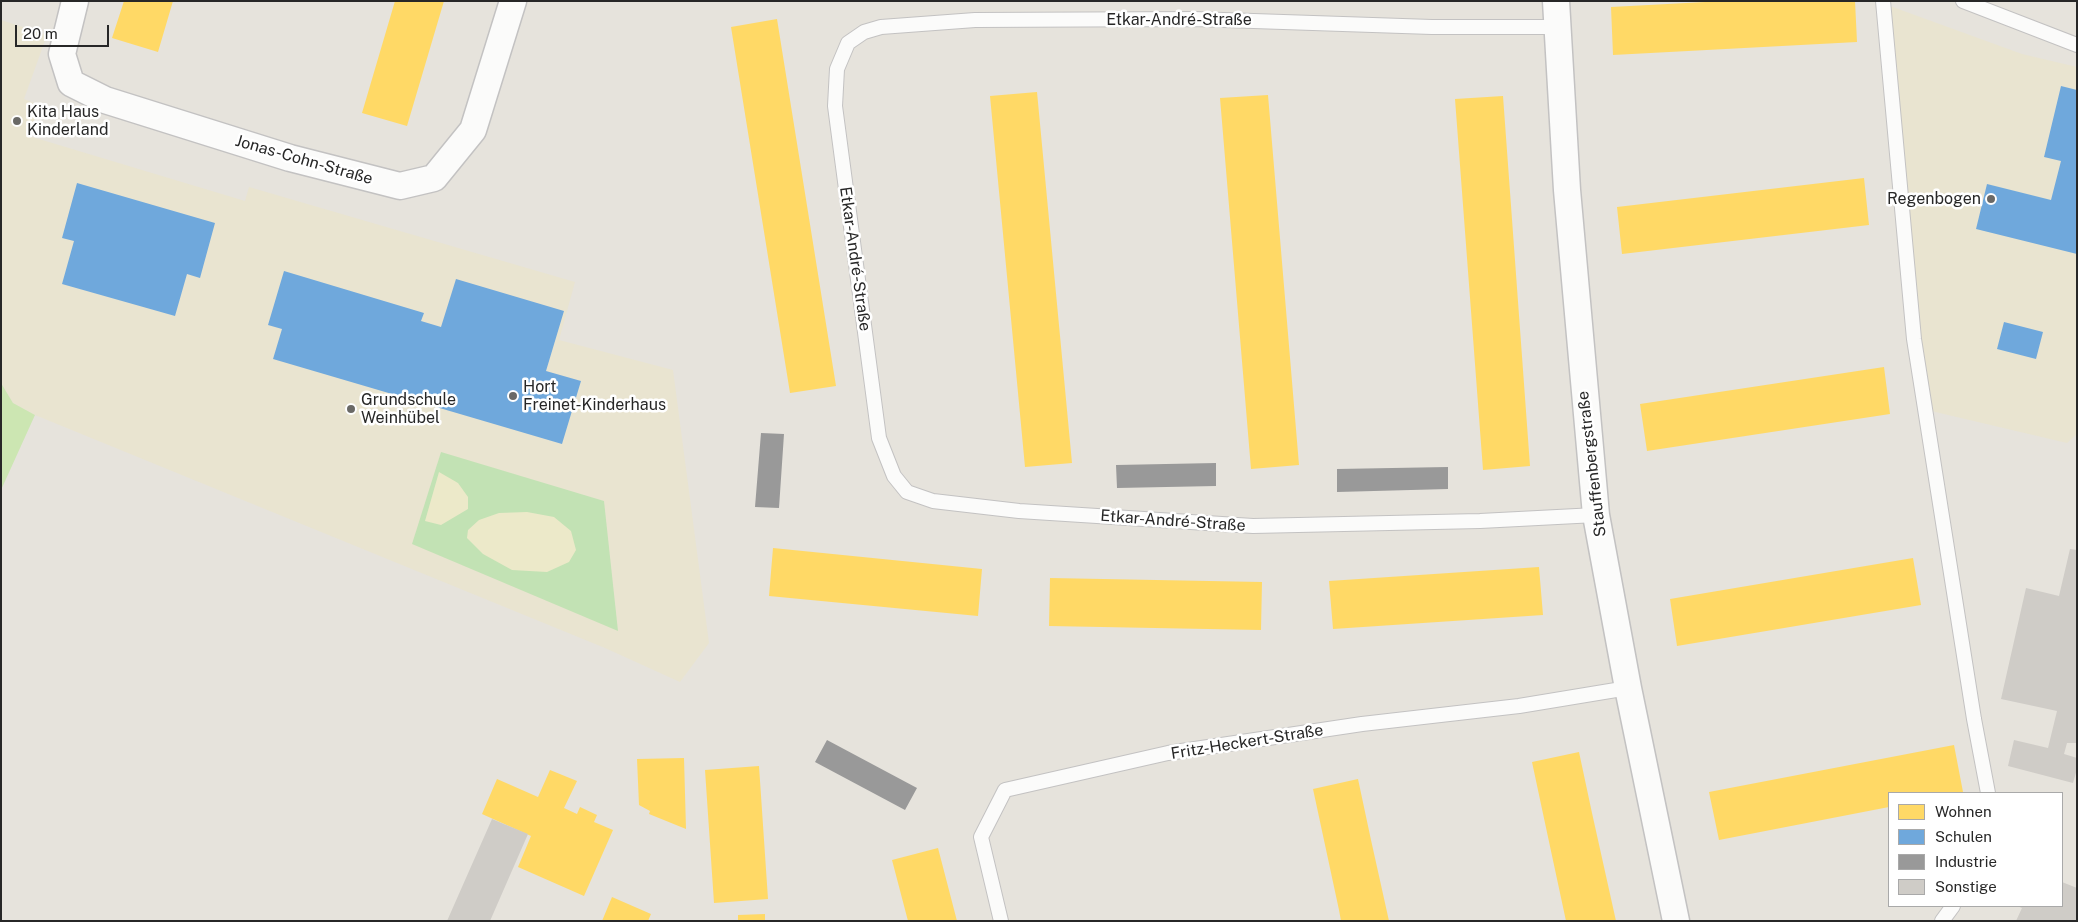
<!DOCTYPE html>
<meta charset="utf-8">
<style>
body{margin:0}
#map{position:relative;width:2078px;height:922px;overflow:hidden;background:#e6e3dc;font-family:"Public Sans",sans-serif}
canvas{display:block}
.frame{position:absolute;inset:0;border:2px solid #272727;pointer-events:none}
.legend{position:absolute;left:1888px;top:792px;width:175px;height:115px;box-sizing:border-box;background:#fff;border:1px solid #a9a9a9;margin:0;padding:6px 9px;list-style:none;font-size:15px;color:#272727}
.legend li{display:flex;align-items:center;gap:10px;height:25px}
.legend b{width:25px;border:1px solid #a9a9a9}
.scale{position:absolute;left:15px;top:25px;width:94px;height:22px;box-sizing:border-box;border:2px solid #272727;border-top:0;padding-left:6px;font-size:15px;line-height:18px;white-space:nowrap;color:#272727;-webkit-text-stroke:4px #fff;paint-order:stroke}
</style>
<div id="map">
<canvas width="2078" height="922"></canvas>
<div class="frame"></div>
<ul class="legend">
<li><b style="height:14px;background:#ffd966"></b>Wohnen</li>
<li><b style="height:14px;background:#6fa8dc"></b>Schulen</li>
<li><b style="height:14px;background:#999"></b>Industrie</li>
<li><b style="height:14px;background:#cfccc7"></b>Sonstige</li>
</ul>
<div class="scale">20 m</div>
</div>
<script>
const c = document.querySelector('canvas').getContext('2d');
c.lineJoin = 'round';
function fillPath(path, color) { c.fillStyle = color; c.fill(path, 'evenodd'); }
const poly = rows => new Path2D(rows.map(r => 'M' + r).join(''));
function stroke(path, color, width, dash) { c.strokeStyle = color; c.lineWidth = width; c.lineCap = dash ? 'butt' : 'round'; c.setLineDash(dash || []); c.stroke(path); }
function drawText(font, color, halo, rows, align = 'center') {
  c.font = font + ' "Public Sans",sans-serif'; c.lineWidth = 5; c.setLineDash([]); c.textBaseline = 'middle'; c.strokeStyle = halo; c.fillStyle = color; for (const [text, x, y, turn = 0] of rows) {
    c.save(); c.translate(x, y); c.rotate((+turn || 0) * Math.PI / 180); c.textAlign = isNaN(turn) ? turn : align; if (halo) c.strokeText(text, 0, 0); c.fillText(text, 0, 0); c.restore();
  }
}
const education = poly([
 [1890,6,2022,54,2077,67,2077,434,2067,443,1927,410],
 [1,20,47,35,24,99,39,105,29,136,245,201,249,187,575,282,559,340,673,370,709,643,680,682,605,648,35,415,13,403,1,383]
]);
const green = poly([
 [441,452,604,501,618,631,412,544]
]);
const sand = poly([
 [439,472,458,483,468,497,468,509,441,525,425,521],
 [527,512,554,517,571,531,576,550,569,562,547,572,512,570,483,554,467,538,468,530,479,520,499,513]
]);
const pitch = poly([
 [1,383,13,403,35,415,1,490]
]);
const homes = poly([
 [124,1,173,1,158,52,112,38],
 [395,1,444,1,407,126,362,113],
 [1724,1,1855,1,1857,42,1613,55,1611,7],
 [777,19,836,386,790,393,731,27],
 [1037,92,1072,463,1025,467,990,96],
 [1268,95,1299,465,1251,469,1220,98],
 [1503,96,1530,466,1483,470,1455,99],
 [1864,178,1869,225,1622,254,1617,207],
 [1884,367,1890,414,1647,451,1640,404],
 [773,548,982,569,978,616,769,596],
 [1913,558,1921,605,1677,646,1670,599],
 [1539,567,1543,615,1333,629,1329,581],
 [1050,578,1262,582,1261,630,1049,626],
 [1954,745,1963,792,1889,793,1889,807,1719,840,1709,792],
 [1579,752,1592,813,1616,921,1566,921,1545,823,1532,762],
 [684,758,686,829,649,814,650,811,639,805,637,759],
 [759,766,768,899,714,903,705,770],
 [550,770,577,781,564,808,577,814,580,807,597,815,594,822,613,830,584,896,518,867,531,836,482,814,497,779,538,797],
 [1358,779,1371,840,1389,921,1341,921,1339,910,1313,789],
 [938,848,957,921,908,921,892,860],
 [612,897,651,914,648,921,602,921],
 [765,914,765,921,738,921,738,915]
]);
const schools = poly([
 [2061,86,2077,90,2077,254,1976,229,1987,184,2051,200,2061,161,2044,157],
 [77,183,215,223,200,278,187,274,175,316,62,284,74,241,62,238],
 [284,271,424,313,421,321,441,327,456,279,564,311,546,371,581,381,562,444,273,359,282,329,268,325],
 [2004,322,2043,332,2036,359,1997,349]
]);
const industry = poly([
 [761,433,784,434,779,508,755,507],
 [1216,463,1216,486,1117,488,1116,465],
 [1448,467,1448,489,1337,492,1337,469],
 [827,740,917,788,905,810,815,762]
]);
const building = poly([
 [2070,549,2077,550,2077,743,2067,743,2064,754,2077,758,2077,769,2073,783,2008,766,2014,740,2048,748,2057,711,2001,699,2026,588,2059,596],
 [492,819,528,834,490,921,447,921],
 [2062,882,2077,888,2077,921,2016,921,2022,908,2017,906,2062,906]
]);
const service = poly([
 [1883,1,1914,339,1974,719,1988,793],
 [1963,1,2077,45],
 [1557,27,1432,27,1194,19,975,20,881,27,864,32,848,43,837,69,835,106,879,438,894,476,907,492,933,501,1019,511,1253,526,1480,521,1596,515],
 [1001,921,981,837,1005,790,1168,753,1362,724,1519,706,1628,688],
 [1942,921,1953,906]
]);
const minor = poly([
 [75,1,62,54,71,83,105,100,290,158,400,186,434,178,473,130,513,1],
 [1556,1,1567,190,1596,515,1628,688,1676,921]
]);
const markers = [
 [17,121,5,"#6a6966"],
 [1991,199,5,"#6a6966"],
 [513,396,5,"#6a6966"],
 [351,409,5,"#6a6966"]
];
const streetNames = [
 ["Etkar-André-Straße",1179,20],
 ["Jonas-Cohn-Straße",304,160,16],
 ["Etkar-André-Straße",855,259,82],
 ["Stauffenbergstraße",1592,464,-97],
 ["Etkar-André-Straße",1173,521,4],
 ["Fritz-Heckert-Straße",1247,742,-9]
];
const poiNames = [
 ["Kita Haus",27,112],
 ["Kinderland",27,130],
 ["Regenbogen",1981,199,"right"],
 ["Hort",523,387],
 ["Freinet-Kinderhaus",523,405],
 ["Grundschule",361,400],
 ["Weinhübel",361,418]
];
fillPath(education, '#e9e4d0');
fillPath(green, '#c2e2b4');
fillPath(sand, '#ece9c9');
fillPath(pitch, '#cce6b2');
fillPath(homes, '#ffd966');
fillPath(schools, '#6fa8dc');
fillPath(industry, '#999');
fillPath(building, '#cfccc7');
stroke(service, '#c3c2c2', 16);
stroke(minor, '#c3c2c2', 29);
stroke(service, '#fbfbfa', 14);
stroke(minor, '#fbfbfa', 26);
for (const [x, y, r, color] of markers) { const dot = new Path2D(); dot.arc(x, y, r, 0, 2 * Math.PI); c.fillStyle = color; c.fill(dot); stroke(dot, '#fff', 2); }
drawText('16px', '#272727', '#fff', streetNames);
drawText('16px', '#272727', '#fff', poiNames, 'left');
</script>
